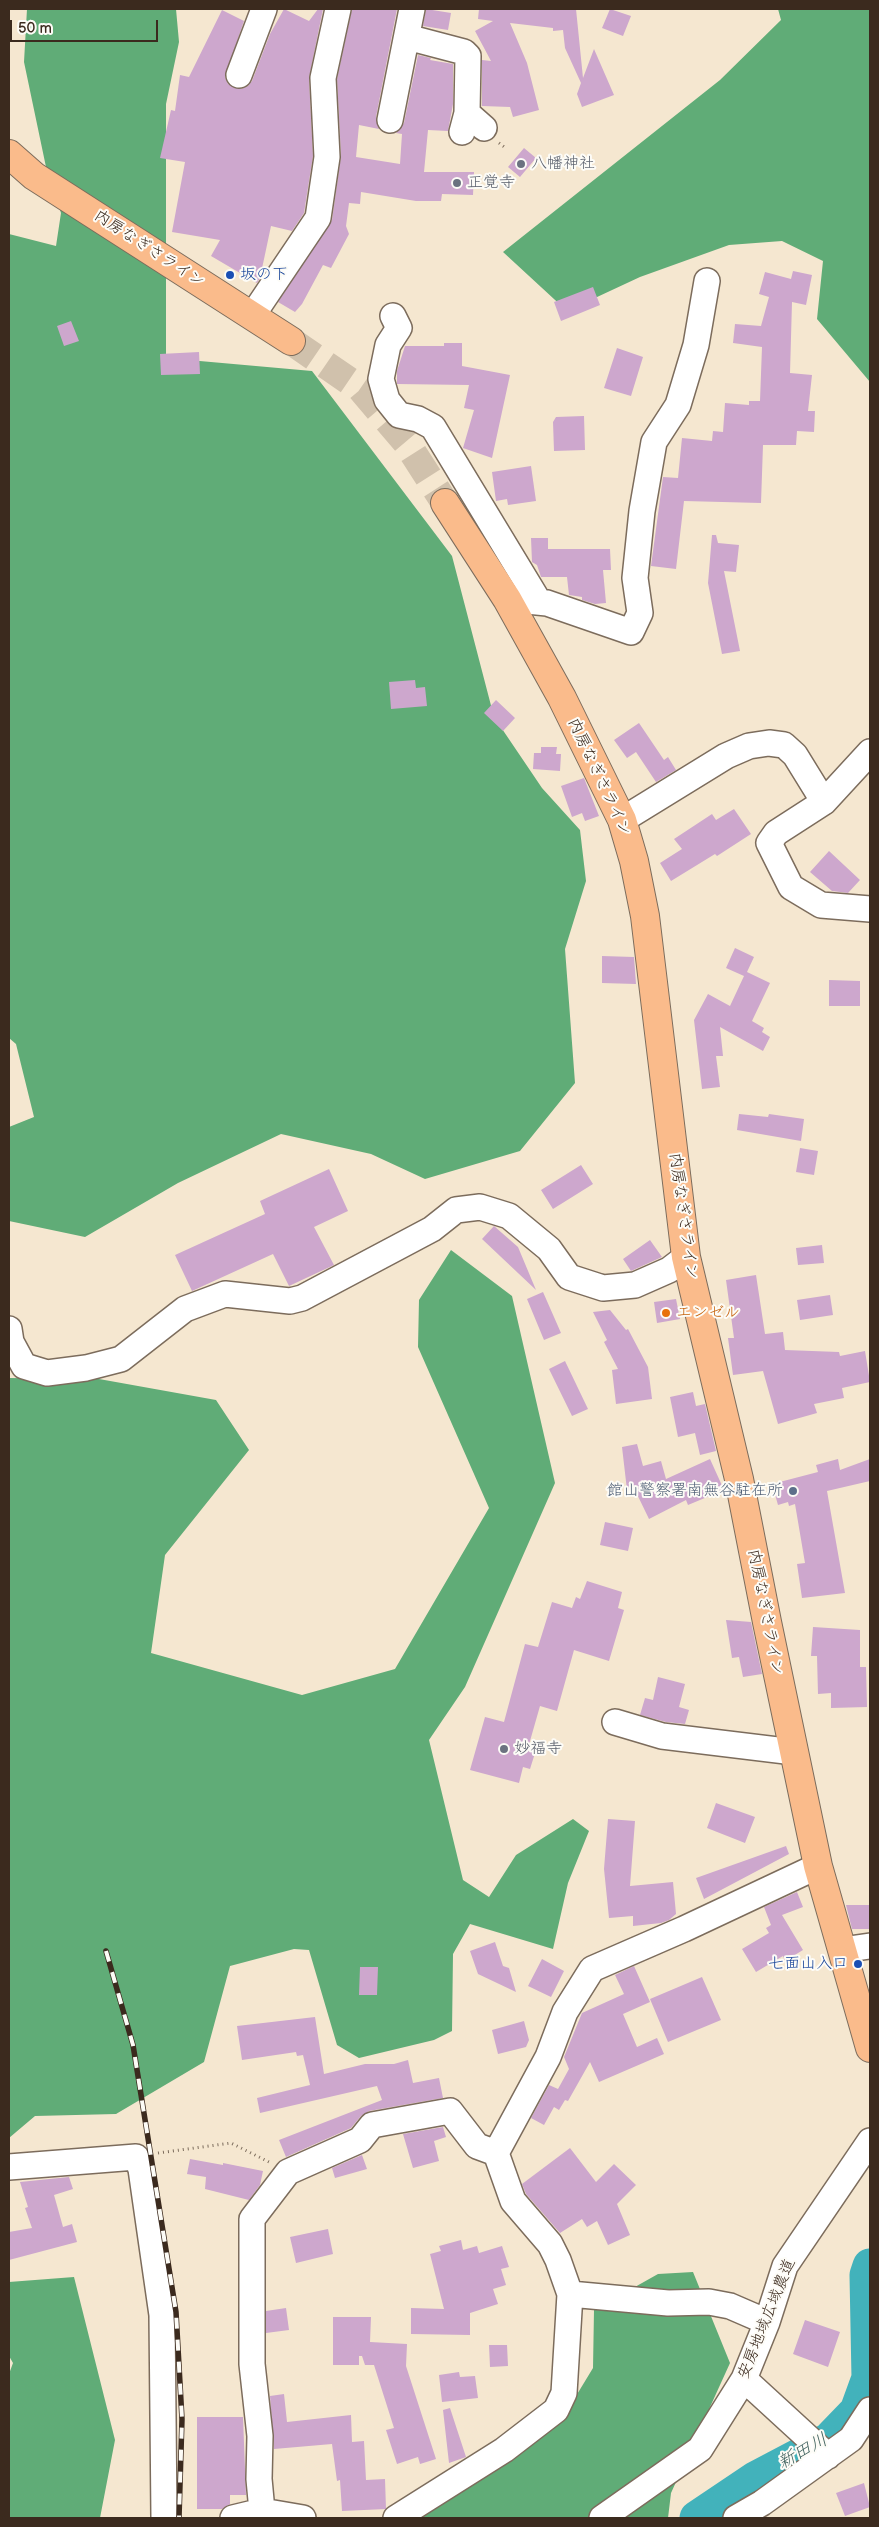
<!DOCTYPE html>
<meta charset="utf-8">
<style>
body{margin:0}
#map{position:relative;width:879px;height:2527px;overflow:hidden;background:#f5e7d0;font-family:"Balsamiq Sans",sans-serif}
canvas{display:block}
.frame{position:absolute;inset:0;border:10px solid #3b2a1e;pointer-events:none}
.scale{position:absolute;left:10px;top:20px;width:148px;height:22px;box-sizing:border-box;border:2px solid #3b2a1e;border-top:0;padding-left:6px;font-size:15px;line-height:18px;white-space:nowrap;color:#3b2a1e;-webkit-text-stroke:4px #fdfcf7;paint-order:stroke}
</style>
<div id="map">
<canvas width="879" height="2527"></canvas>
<div class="frame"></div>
<div class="scale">50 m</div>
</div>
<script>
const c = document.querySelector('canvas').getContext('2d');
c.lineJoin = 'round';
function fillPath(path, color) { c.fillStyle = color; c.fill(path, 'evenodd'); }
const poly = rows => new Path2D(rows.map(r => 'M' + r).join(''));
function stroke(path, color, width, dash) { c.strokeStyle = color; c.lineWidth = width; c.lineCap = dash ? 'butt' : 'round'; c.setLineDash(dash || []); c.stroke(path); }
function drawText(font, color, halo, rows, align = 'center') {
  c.font = font + ' "Balsamiq Sans","Klee One",sans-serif'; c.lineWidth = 4; c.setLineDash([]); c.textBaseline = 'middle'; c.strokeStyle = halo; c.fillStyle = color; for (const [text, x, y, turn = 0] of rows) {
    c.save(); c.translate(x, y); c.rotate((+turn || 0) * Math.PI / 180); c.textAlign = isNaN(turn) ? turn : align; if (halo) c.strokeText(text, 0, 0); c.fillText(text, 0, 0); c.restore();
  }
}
const forest = poly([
 [27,9,176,9,179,42,166,104,166,358,312,371,452,556,494,717,542,788,580,830,586,881,565,949,575,1083,520,1151,425,1179,371,1154,281,1134,178,1183,85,1237,9,1221,9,1127,34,1117,16,1044,9,1038,9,234,56,246,61,213,46,167,24,62],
 [778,9,870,9,870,382,817,319,823,261,782,241,729,245,640,277,567,311,503,252,720,80,781,20],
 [451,1250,512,1296,555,1483,465,1687,429,1740,463,1880,489,1897,516,1855,573,1819,589,1831,568,1883,553,1949,470,1924,453,1954,452,2031,434,2040,359,2058,337,2045,309,1950,294,1949,230,1966,204,2062,116,2114,35,2116,9,2138,9,1378,99,1379,216,1400,249,1450,165,1555,151,1653,302,1695,395,1669,489,1508,418,1347,419,1300],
 [693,2272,730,2363,671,2493,668,2518,419,2518,559,2424,593,2368,594,2310,658,2274],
 [74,2277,115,2440,100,2518,9,2518,9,2374,13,2363,9,2356,9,2282]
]);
const river = poly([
 [697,2518,755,2479,829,2440,857,2411,869,2378,867,2275,870,2266]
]);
const building = poly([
 [284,9,309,21,318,9,323,9,309,78,313,156,304,213,292,231,271,226,260,278,257,283,211,256,220,240,172,232,185,162,160,158,171,110,175,111,180,75,189,77,222,10,244,21,225,77,228,84,241,89,248,86,252,81,270,34],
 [352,9,397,9,376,117,379,129,359,125,356,157,400,164,402,134,396,133,404,123,418,55,431,58,430,60,453,64,453,104,448,131,428,130,424,172,474,172,473,195,442,194,441,201,416,201,361,192,360,204,349,203,346,226,349,234,331,268,323,265,302,304,295,312,278,302,332,220,341,156,337,79],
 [426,9,451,13,448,30,423,26],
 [479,9,576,9,583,78,594,49,614,95,582,107,577,94,581,83,565,48,563,30,553,31,553,28,510,23,527,63,539,110,513,117,510,107,482,106,482,60,491,61,475,31,493,21,478,19],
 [610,9,631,16,623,36,602,28],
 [524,148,536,158,520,177,508,167],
 [793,271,812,275,806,305,792,302,790,373,812,375,808,411,815,411,814,432,797,431,796,445,763,445,761,503,684,501,676,569,651,566,663,477,678,478,682,438,712,441,713,431,723,432,725,403,749,405,749,401,760,401,762,347,733,343,735,324,761,326,769,297,759,294,765,272,791,279],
 [593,287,600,305,561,321,554,302],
 [71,321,79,341,64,346,57,326],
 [444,343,462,343,462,366,510,375,492,458,463,448,474,410,464,408,469,385,397,384,397,371,405,346,444,346],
 [617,348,643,357,631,396,604,388],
 [199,352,200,374,161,375,160,354],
 [584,416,585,450,554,451,553,422,556,417],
 [531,466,536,501,508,505,507,499,496,501,492,472],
 [712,535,716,535,718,543,739,545,736,572,724,571,740,651,722,654,708,583],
 [531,538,548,538,548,549,610,549,611,570,603,570,606,603,595,604,582,600,582,597,569,595,567,577,541,577,537,565,532,562],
 [415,680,416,688,425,687,427,706,391,709,389,682],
 [496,700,515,718,503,731,484,713],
 [639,723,664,760,668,757,676,770,656,782,636,752,627,758,614,740],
 [541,747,557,747,556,754,561,754,560,771,533,769,534,753,541,753],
 [584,778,599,816,585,821,582,813,572,817,561,786],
 [734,809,751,834,717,856,715,854,671,881,660,863,682,849,674,839,712,814,716,820],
 [829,851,860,880,848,893,832,891,810,872],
 [735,948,754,957,747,972,770,983,752,1021,764,1028,762,1032,770,1037,763,1051,720,1027,723,1056,716,1056,720,1087,702,1089,694,1020,708,994,730,1006,744,976,726,968],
 [602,956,634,957,636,984,602,983],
 [829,980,860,981,860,1006,829,1006],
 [739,1114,768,1117,769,1114,804,1119,801,1141,737,1130],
 [800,1148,818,1151,814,1175,796,1172],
 [581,1165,593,1184,553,1209,541,1190],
 [329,1169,348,1211,314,1227,334,1265,289,1286,273,1254,192,1291,175,1255,265,1214,260,1201],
 [494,1226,518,1247,536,1290,482,1239],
 [650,1240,662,1257,631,1271,623,1259],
 [822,1245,824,1263,798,1265,796,1248],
 [756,1275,765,1334,783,1332,785,1350,839,1352,840,1356,865,1351,870,1382,842,1388,844,1398,814,1404,817,1413,778,1424,763,1371,733,1375,728,1338,734,1338,726,1280],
 [543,1292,561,1333,544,1340,527,1299],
 [830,1295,833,1315,800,1320,797,1300],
 [676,1299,680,1319,657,1323,654,1302],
 [610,1310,626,1330,628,1329,648,1367,652,1399,616,1404,612,1370,618,1369,604,1342,607,1340,593,1312],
 [565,1361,588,1409,572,1416,549,1369],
 [693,1392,696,1406,705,1404,716,1451,700,1455,695,1433,678,1437,670,1397],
 [637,1444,643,1466,661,1461,666,1479,710,1459,724,1490,688,1505,686,1500,649,1519,634,1488,627,1490,622,1447],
 [838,1459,840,1470,870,1459,870,1481,827,1491,845,1593,802,1598,797,1564,805,1563,795,1504,789,1506,788,1502,778,1505,772,1484,818,1472,816,1465],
 [605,1522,633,1528,628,1551,600,1545],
 [587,1581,622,1592,618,1608,624,1610,609,1661,574,1650,557,1711,540,1706,528,1748,536,1750,530,1769,523,1767,519,1783,470,1770,485,1717,504,1722,525,1644,538,1647,552,1602,572,1608,576,1597,580,1599],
 [726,1620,751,1622,762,1674,743,1677,739,1657,732,1658],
 [813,1627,860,1630,860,1667,866,1667,867,1707,831,1708,831,1693,818,1694,817,1656,811,1656],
 [658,1677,685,1684,679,1707,689,1710,685,1724,666,1722,640,1715,645,1698,653,1700],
 [716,1803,755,1817,745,1843,707,1828],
 [608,1819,635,1821,630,1886,673,1882,676,1914,669,1920,661,1923,633,1926,633,1916,609,1918,604,1869],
 [786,1846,789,1854,704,1899,696,1878],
 [797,1892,803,1907,782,1915,803,1950,785,1961,783,1956,756,1972,742,1949,769,1933,766,1928,771,1925,764,1907],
 [846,1905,870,1905,870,1929,852,1929],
 [495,1942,503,1966,509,1968,516,1992,478,1974,470,1951],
 [542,1959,564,1971,551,1997,528,1986],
 [634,1966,650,2002,623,2014,637,2047,657,2038,664,2054,599,2082,590,2062,568,2101,565,2100,559,2110,554,2107,544,2125,531,2118,549,2085,558,2089,569,2069,564,2057,582,2013,624,1994,615,1975],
 [360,1967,378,1967,377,1995,359,1995],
 [702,1977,721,2020,668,2042,650,1999],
 [315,2017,324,2074,365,2064,394,2064,408,2060,413,2083,439,2078,443,2098,369,2111,361,2116,351,2128,286,2157,279,2140,382,2100,377,2086,260,2113,257,2098,310,2085,303,2055,297,2056,296,2052,242,2060,237,2026],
 [524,2021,529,2040,526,2047,498,2054,492,2030],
 [443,2127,446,2137,434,2141,439,2161,413,2168,403,2134],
 [570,2148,596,2182,614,2164,636,2185,617,2204,630,2235,608,2245,597,2221,587,2227,582,2219,560,2233,526,2194,522,2184],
 [362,2155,367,2169,335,2178,332,2168],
 [190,2159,223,2165,223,2163,263,2171,260,2185,249,2200,205,2189,206,2177,187,2174],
 [69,2177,73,2189,54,2195,63,2227,72,2224,77,2242,9,2260,9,2232,32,2228,25,2208,28,2207,20,2182],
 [328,2229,333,2254,296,2263,290,2237],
 [461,2240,463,2250,477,2246,479,2253,502,2246,509,2267,501,2269,506,2285,493,2289,498,2304,470,2313,470,2335,411,2334,411,2308,444,2309,430,2254,441,2251,439,2246],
 [286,2308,289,2330,266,2333,266,2311],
 [333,2317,371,2317,370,2342,407,2344,406,2366,436,2459,420,2464,418,2457,397,2464,386,2430,394,2428,374,2365,365,2365,362,2356,359,2356,359,2365,333,2365],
 [805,2320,840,2332,828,2367,793,2354],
 [489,2345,507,2345,508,2366,490,2367],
 [459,2372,460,2377,475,2376,478,2398,442,2402,439,2375],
 [284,2394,287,2422,351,2415,352,2442,364,2441,366,2480,385,2479,386,2509,342,2511,340,2480,337,2481,332,2444,274,2449,270,2396],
 [450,2408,466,2457,449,2463,443,2410],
 [197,2417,243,2417,246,2495,230,2495,230,2504,222,2509,197,2509],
 [864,2483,870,2507,845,2516,836,2493]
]);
const highwayTunnel = poly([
 [291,341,361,389,406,442,445,503]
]);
const path = poly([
 [499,143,507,149],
 [158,2153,231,2143,269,2162]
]);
const minor = poly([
 [407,37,464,52,468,56,467,113,462,132],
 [239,75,264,9],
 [467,113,484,128],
 [390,120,412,9],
 [252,316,318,218,327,157,323,78,338,9],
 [393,316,399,328,388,345,381,379,387,400,399,415,418,419,433,427,539,602],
 [507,599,547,603,631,632,640,613,635,578,642,511,654,442,678,405,696,345,707,281],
 [870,752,824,802,776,833,769,843,791,887,821,905,870,909],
 [622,820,726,756,749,746,769,743,784,745,795,755,824,802],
 [9,1329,11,1342,24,1366,47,1373,86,1368,121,1359,185,1309,225,1294,290,1301,302,1298,432,1229,456,1210,480,1207,509,1216,549,1249,569,1277,603,1288,635,1285,669,1270,686,1257],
 [615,1722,662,1736,794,1752],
 [842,1950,870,1946],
 [9,2167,136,2157,141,2169,162,2315,164,2518],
 [570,2294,668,2303,709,2302,730,2306,767,2322],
 [744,2379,828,2456],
 [262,2511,259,2479,260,2436,252,2364,252,2219,288,2172,360,2140,372,2125,450,2111,477,2146,496,2153],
 [233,2518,262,2511,303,2518],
 [396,2518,504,2450,556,2410,564,2393,570,2294,558,2260,550,2244,513,2201,496,2153,548,2057,565,2012,592,1969,684,1929,818,1866],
 [602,2518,700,2449,744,2379,767,2322,785,2266,870,2141],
 [736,2518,762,2503,851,2439,870,2410]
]);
const highway = poly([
 [9,154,34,176,291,341],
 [445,503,507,599,562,698,622,820,634,861,645,916,686,1257,739,1479,767,1622,818,1866,870,2048]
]);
const rail = poly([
 [106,1951,133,2045,176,2312,182,2419,179,2518]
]);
const markers = [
 [521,164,5,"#6b7280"],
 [457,183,5,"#6b7280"],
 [230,275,5,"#1a4fb4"],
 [666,1313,5,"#e8710a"],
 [793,1491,5,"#5c6f8a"],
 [504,1749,5,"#6b7280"],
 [858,1964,5,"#1a4fb4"]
];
const worshipNames = [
 ["八幡神社",531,164],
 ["正覚寺",467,183],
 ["妙福寺",514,1749]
];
const streetNames = [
 ["内房なぎさライン",149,249,33],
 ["内房なぎさライン",599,777,65],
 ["内房なぎさライン",683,1216,82],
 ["内房なぎさライン",765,1612,79],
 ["安房地域広域農道",767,2319,-68]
];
const transitNames = [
 ["坂の下",240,275],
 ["七面山入口",848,1964,"right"]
];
const foodNames = [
 ["エンゼル",676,1313]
];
const serviceNames = [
 ["館山警察署南無谷駐在所",783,1491]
];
const waterNames = [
 ["新田川",803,2452,-29]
];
fillPath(forest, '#60ac77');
stroke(river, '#42b2bb', 35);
fillPath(building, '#cda7cd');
stroke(highwayTunnel, '#d0c1ac', 28, [28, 14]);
stroke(minor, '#7c6c5c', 28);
stroke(highway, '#7c6c5c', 30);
stroke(path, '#7c6c5c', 3, [1, 4]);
stroke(minor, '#fff', 25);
stroke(highway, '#fabb8b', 28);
stroke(rail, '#3b2a1e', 5.5);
stroke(rail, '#fdfcf7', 4, [11]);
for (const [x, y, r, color] of markers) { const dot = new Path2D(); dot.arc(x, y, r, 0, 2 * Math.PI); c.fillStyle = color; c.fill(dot); stroke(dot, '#fdfcf7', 2); }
drawText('16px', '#5b616d', '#fdfcf7', worshipNames, 'left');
drawText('16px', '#3b2a1e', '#fdfcf7', streetNames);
drawText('16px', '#164399', '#fdfcf7', transitNames, 'left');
drawText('16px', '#c56008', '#fdfcf7', foodNames, 'left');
drawText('16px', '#4e5e75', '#fdfcf7', serviceNames, 'right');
drawText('italic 18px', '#3e605d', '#fdfcf7', waterNames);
</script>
